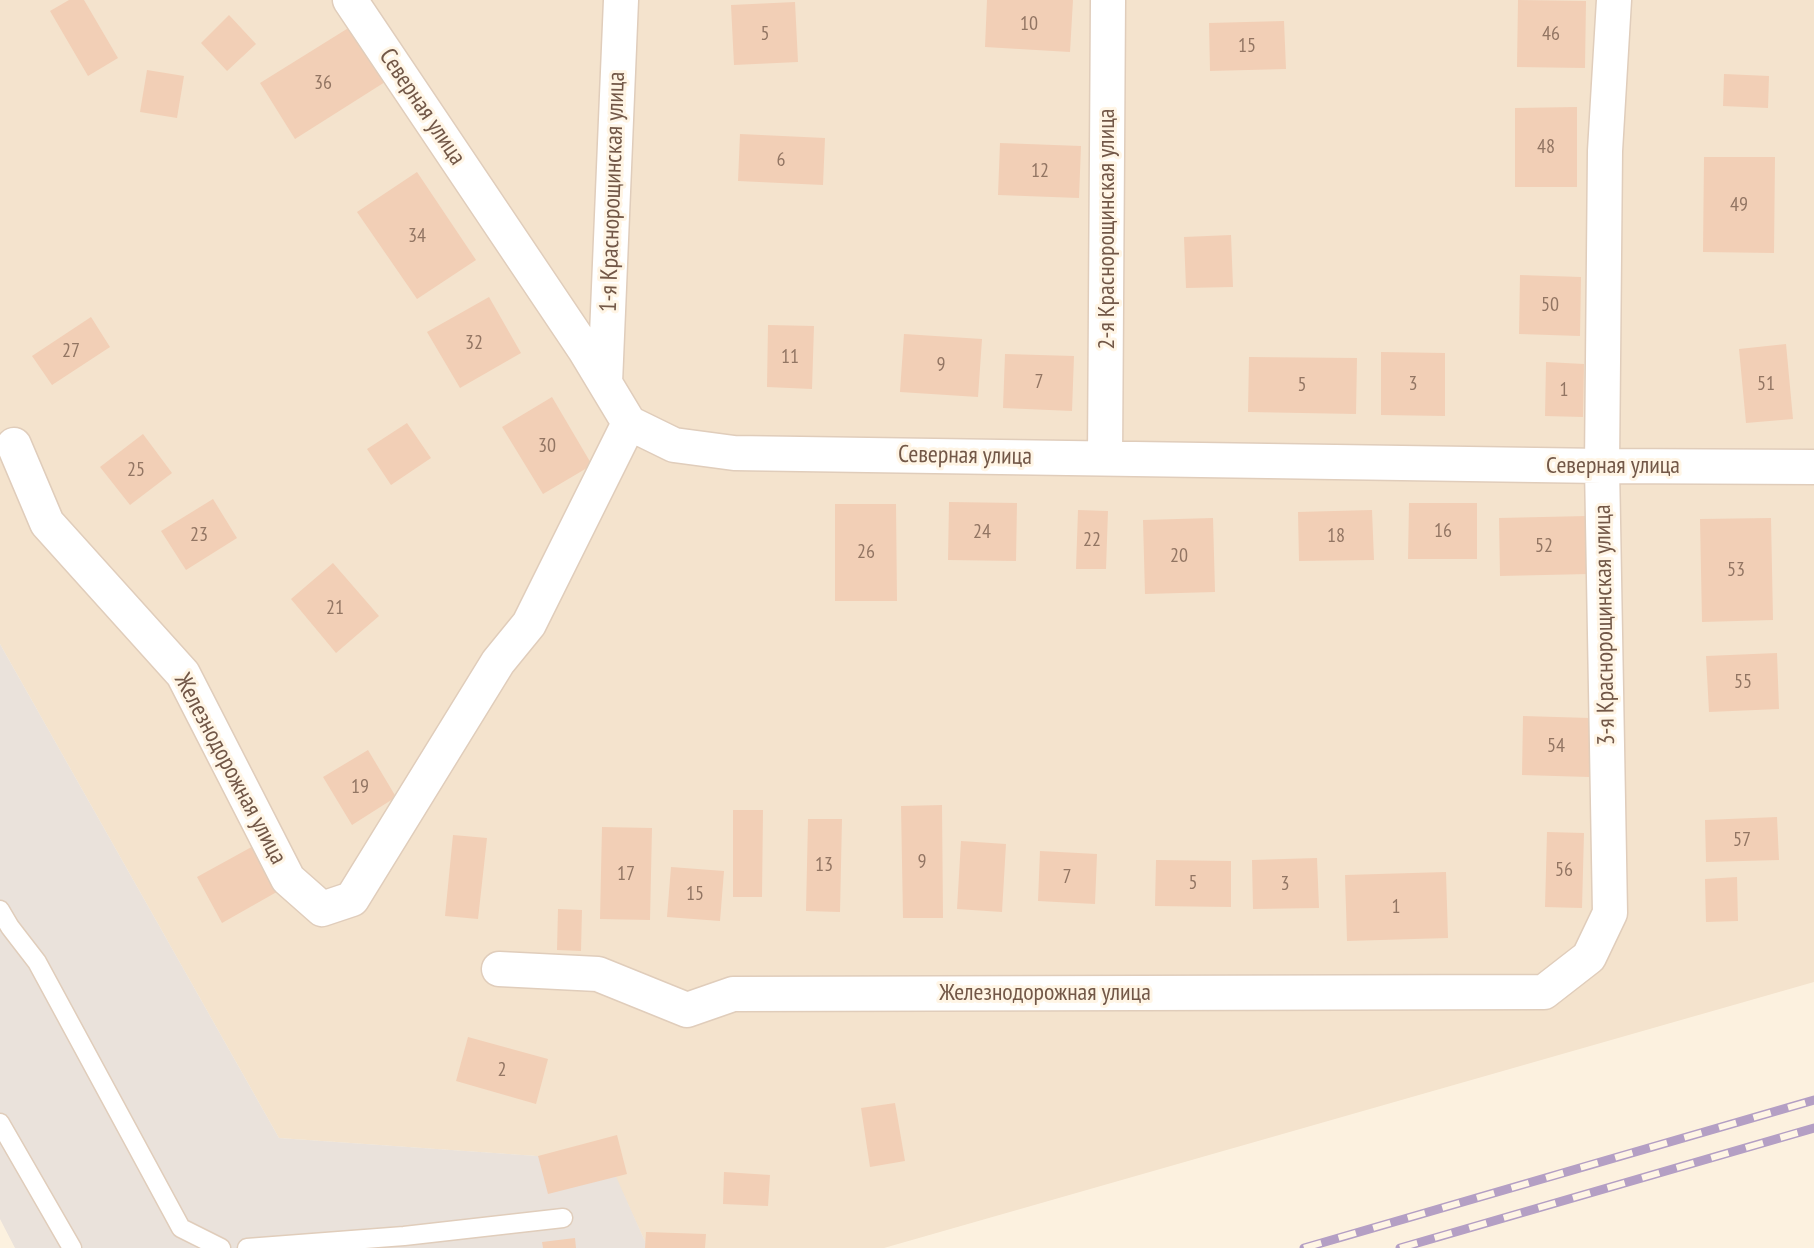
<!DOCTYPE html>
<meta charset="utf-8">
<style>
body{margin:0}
canvas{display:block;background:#fcf1df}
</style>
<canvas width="1814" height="1248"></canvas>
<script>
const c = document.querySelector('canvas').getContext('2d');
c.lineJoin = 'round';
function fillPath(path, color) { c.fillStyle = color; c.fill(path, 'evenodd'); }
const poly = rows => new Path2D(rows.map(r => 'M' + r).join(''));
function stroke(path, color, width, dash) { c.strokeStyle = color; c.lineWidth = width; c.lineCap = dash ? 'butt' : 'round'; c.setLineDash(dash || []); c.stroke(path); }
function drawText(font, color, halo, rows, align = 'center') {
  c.font = font + ' "PT Sans Narrow",sans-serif'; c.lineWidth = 6; c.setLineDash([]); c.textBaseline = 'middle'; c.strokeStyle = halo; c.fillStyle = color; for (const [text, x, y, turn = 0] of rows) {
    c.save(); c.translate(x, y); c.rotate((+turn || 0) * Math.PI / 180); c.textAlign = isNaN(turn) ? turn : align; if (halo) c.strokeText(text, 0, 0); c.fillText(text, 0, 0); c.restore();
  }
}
const residential = poly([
 [0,0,1814,0,1814,982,884,1248,648,1248,608,1161,279,1138,0,644]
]);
const industrial = poly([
 [0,644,279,1138,609,1161,648,1248,15,1248,0,1219]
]);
const building = poly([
 [69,0,84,0,118,58,88,76,50,11],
 [987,0,1073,0,1070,52,985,47],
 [1518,0,1586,1,1585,68,1517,67],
 [795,2,798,62,734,65,731,5],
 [229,15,256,44,227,71,201,43],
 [1284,21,1286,69,1210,71,1209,23],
 [350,27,385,82,295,139,260,83],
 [147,70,184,76,177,118,140,112],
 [1724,74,1769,76,1768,108,1723,106],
 [1577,107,1577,187,1515,187,1515,108],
 [740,134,825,138,823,185,738,181],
 [1000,143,1081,146,1079,198,998,195],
 [1704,157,1775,157,1774,253,1703,252],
 [417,172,476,260,417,299,357,212],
 [1231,235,1233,287,1186,288,1184,237],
 [1520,275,1581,277,1580,336,1519,334],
 [489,297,521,353,460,388,427,332],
 [91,317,110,347,52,385,32,356],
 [768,325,814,326,812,389,767,387],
 [904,334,982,339,978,397,900,392],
 [1786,344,1793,419,1746,423,1739,349],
 [1381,352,1445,353,1445,416,1381,415],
 [1005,354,1074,356,1072,411,1003,408],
 [1249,357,1357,358,1356,414,1248,412],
 [1546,362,1584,364,1583,417,1545,416],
 [552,397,592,465,543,494,502,427],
 [407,423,431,458,391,485,367,449],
 [143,434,172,473,130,505,100,467],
 [213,499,237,538,186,570,161,531],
 [949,502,1017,503,1016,561,948,560],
 [1409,503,1477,503,1477,559,1408,559],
 [835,504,896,504,897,601,835,601],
 [1078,510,1108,511,1106,569,1076,569],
 [1372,510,1374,560,1299,561,1298,512],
 [1587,516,1589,574,1500,576,1499,518],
 [1213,518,1215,592,1145,594,1143,520],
 [1771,518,1773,620,1702,622,1700,519],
 [333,563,379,616,336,653,291,599],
 [1777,653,1779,709,1709,712,1706,656],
 [1523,716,1590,718,1589,777,1522,775],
 [368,750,396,797,352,825,323,777],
 [942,805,943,918,903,918,901,806],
 [733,810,763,810,762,897,733,897],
 [1777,817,1779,860,1706,862,1705,820],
 [808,819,842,819,840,912,806,911],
 [602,827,652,828,650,920,600,919],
 [1547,832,1584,833,1582,908,1545,907],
 [453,835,487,838,478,919,445,916],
 [961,841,1006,844,1002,912,957,909],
 [257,844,282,889,222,923,197,877],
 [1040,851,1097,854,1095,904,1038,901],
 [1317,858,1319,908,1253,909,1252,860],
 [1156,860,1231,861,1231,907,1155,906],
 [671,867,724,871,720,921,667,917],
 [1446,872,1448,938,1347,941,1345,875],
 [1737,877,1738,921,1706,922,1705,879],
 [558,909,582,910,581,951,557,950],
 [468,1037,548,1059,536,1104,456,1081],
 [895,1103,905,1161,870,1167,861,1108],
 [617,1135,627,1174,548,1194,538,1156],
 [724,1172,770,1175,768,1206,723,1204],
 [646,1232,706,1234,705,1248,645,1248],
 [575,1238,576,1248,543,1248,542,1242]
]);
const service = poly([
 [0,910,10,927,37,962,181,1228,221,1248],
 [0,1123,72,1248],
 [247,1248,404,1236,563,1218]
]);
const minor = poly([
 [350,0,585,350,629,423,674,445,734,453,1602,466,1814,467],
 [605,383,621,0],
 [14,445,47,523,183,674,288,879,322,909,352,899,498,662,529,624,629,423],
 [1105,458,1108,0],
 [499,969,598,974,687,1010,733,994,1544,992,1589,957,1610,913,1602,466,1605,151,1614,0]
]);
const rail = poly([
 [1304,1248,1814,1100],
 [1400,1248,1814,1128]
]);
const numberNames = [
 ["10",1029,24],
 ["5",765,34],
 ["46",1551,34],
 ["15",1247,46],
 ["36",323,83],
 ["48",1546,147],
 ["6",781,160],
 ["12",1040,171],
 ["49",1739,205],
 ["34",417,236],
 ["50",1550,305],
 ["32",474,343],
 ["27",71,351],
 ["11",790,357],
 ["9",941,365],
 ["7",1039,382],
 ["3",1413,384],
 ["51",1766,384],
 ["5",1302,385],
 ["1",1564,390],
 ["30",547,446],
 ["25",136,470],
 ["16",1443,531],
 ["24",982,532],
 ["23",199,535],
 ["18",1336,536],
 ["22",1092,540],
 ["52",1544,546],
 ["26",866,552],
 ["20",1179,556],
 ["53",1736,570],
 ["21",335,608],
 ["55",1743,682],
 ["54",1556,746],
 ["19",360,787],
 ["57",1742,840],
 ["9",922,862],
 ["13",824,865],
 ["56",1564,870],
 ["17",626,874],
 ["7",1067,877],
 ["5",1193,883],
 ["3",1285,884],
 ["15",695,894],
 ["1",1396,907],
 ["2",502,1070]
];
const streetNames = [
 ["Северная улица",422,107,56],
 ["1-я Краснорощинская улица",613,192,-88],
 ["2-я Краснорощинская улица",1107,229,-90],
 ["Северная улица",965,456,1],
 ["Северная улица",1613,466],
 ["3-я Краснорощинская улица",1605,625,-91],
 ["Железнодорожная улица",230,769,62],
 ["Железнодорожная улица",1045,993]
];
fillPath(residential, '#f4e3cd');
fillPath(industrial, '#eae2db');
fillPath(building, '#f2cfb6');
stroke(service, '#e0cdbb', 21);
stroke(minor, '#e0cdbb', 37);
stroke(service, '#fff', 18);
stroke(minor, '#fff', 34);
stroke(rail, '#b49fc4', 9);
stroke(rail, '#fff5e5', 6, [18]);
drawText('20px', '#927563', null, numberNames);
drawText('24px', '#725747', '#fff5e5', streetNames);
</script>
